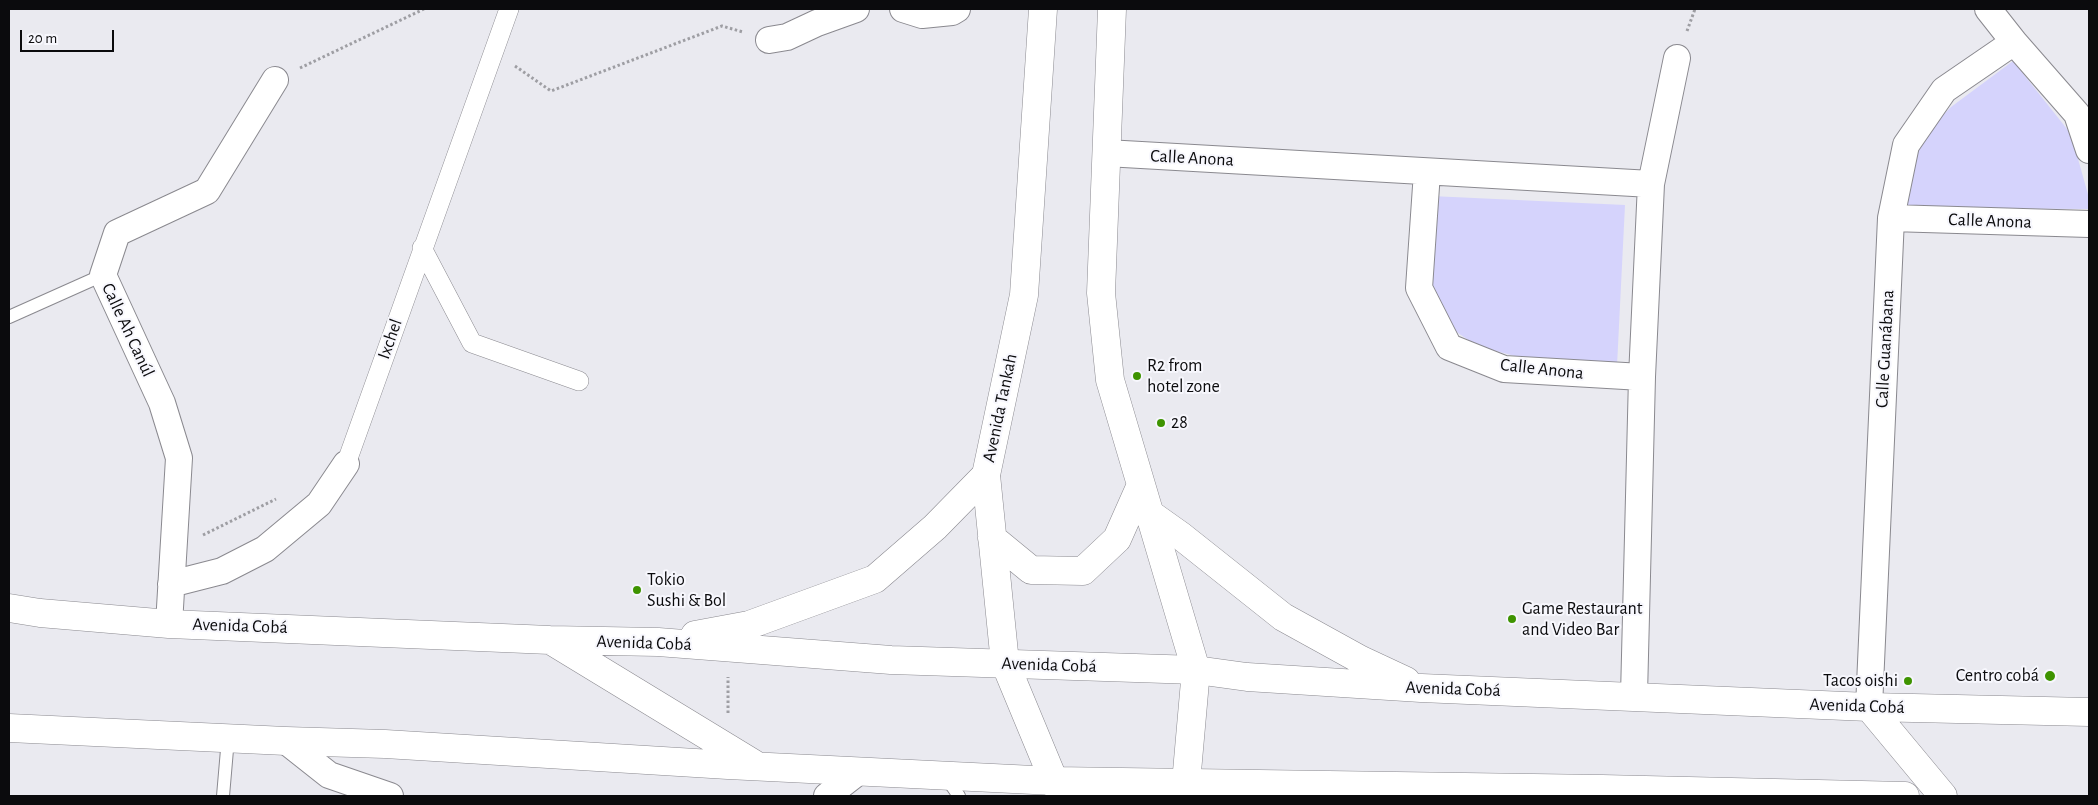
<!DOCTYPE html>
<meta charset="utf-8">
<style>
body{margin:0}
#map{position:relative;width:2098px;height:805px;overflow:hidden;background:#eaeaf0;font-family:"Alegreya Sans",sans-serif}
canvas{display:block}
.frame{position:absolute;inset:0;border:10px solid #0b0b0d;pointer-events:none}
.scale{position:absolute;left:20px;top:30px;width:94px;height:22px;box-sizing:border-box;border:2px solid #0b0b0d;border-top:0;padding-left:6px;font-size:15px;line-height:18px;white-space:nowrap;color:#0b0b0d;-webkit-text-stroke:4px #f7f7fd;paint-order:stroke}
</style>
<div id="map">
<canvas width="2098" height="805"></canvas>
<div class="frame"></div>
<div class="scale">20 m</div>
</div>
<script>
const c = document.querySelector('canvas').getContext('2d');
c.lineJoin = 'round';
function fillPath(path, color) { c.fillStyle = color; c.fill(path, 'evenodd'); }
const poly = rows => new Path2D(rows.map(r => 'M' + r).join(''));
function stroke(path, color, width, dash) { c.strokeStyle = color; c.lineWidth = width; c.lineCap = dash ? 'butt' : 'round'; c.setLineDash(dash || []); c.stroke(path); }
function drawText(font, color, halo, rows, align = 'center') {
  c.font = font + ' "Alegreya Sans",sans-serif'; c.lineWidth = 4; c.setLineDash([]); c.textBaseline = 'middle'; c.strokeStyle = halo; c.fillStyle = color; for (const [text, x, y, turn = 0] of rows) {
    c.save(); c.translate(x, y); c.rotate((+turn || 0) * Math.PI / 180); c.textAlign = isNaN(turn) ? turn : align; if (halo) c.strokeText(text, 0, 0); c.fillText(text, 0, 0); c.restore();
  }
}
const green = poly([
 [2013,61,2071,134,2089,198,2089,209,1903,208,1921,137,1951,107],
 [1431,196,1625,205,1617,366,1515,356,1477,346,1442,322,1422,273]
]);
const path = poly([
 [1687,31,1695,9],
 [515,66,551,91,722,26,743,32],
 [300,68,424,9],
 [203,535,276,499],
 [728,713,728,677]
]);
const service = poly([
 [9,317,103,275],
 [945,776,959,796],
 [223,796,228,738]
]);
const pedestrian = poly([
 [422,248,472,343,579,381],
 [346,464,509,9]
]);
const minor = poly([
 [903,9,922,15,952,12,957,9],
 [1988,9,2014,42,2077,114,2089,150],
 [769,40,787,37,817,23,856,9],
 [1106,153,1651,184],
 [1427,172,1419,288,1449,347,1504,369,1642,377],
 [1891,218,2089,224],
 [171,584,222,571,265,549,319,504,346,464],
 [169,624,179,458,162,403,103,275,117,233,207,191,275,80],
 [1634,695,1642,377,1651,184,1677,58],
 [1869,707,1891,218,1906,145,1944,90,2014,42],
 [286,741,329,775,390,796],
 [827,796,858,772]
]);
const tertiary = poly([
 [1043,9,1024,295,986,475,1005,663,1054,781,1062,796],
 [1112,9,1101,293,1110,380,1196,670,1186,783,1190,796],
 [992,538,1031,570,1083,571,1117,539,1141,485]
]);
const primary = poly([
 [1150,514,1181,536,1283,617,1361,660,1406,681],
 [9,608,40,613,169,624,550,640,658,642,891,660,1196,670,1247,677,1421,688,1869,707,2089,712],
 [695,635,749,625,875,579,935,527,986,475],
 [552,641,754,764],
 [1869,707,1943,796],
 [9,728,286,741,385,744,728,765,1054,781,1602,789,1905,796]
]);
const markers = [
 [1137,376,5,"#3e9300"],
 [1161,423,5,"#3e9300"],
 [637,590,5,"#3e9300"],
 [1512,619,5,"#3e9300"],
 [2050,676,6,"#3e9300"],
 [1908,681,5,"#3e9300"]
];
const streetNames = [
 ["Calle Anona",1192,158,3],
 ["Calle Anona",1990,221,2],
 ["Calle Ah Canúl",128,330,65],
 ["Ixchel",390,339,-71],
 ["Calle Guanábana",1885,349,-87],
 ["Calle Anona",1542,369,6],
 ["Avenida Tankah",1000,408,-78],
 ["Avenida Cobá",240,626,2],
 ["Avenida Cobá",644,643,2],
 ["Avenida Cobá",1049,665,2],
 ["Avenida Cobá",1453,689,2],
 ["Avenida Cobá",1857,706,2]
];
const poiNames = [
 ["R2 from",1147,366],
 ["hotel zone",1147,387],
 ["28",1171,423],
 ["Tokio",647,580],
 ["Sushi & Bol",647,601],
 ["Game Restaurant",1522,609],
 ["and Video Bar",1522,630],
 ["Centro cobá",2039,676,"right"],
 ["Tacos oishi",1898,681,"right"]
];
fillPath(green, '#d5d3fc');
stroke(service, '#8a898f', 14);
stroke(pedestrian, '#8a898f', 20);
stroke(minor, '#8a898f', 28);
stroke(tertiary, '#8a898f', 29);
stroke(primary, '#8a898f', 29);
stroke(path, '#9e9ea3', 3, [2.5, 2.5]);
stroke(service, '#fff', 12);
stroke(pedestrian, '#fff', 19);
stroke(minor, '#fff', 26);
stroke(tertiary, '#fff', 28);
stroke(primary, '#fff', 28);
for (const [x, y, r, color] of markers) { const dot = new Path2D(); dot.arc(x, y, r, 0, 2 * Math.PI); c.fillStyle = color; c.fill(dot); stroke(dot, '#f7f7fd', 2); }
drawText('18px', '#0b0b0d', '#f7f7fd', streetNames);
drawText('18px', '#0b0b0d', '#f7f7fd', poiNames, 'left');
</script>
